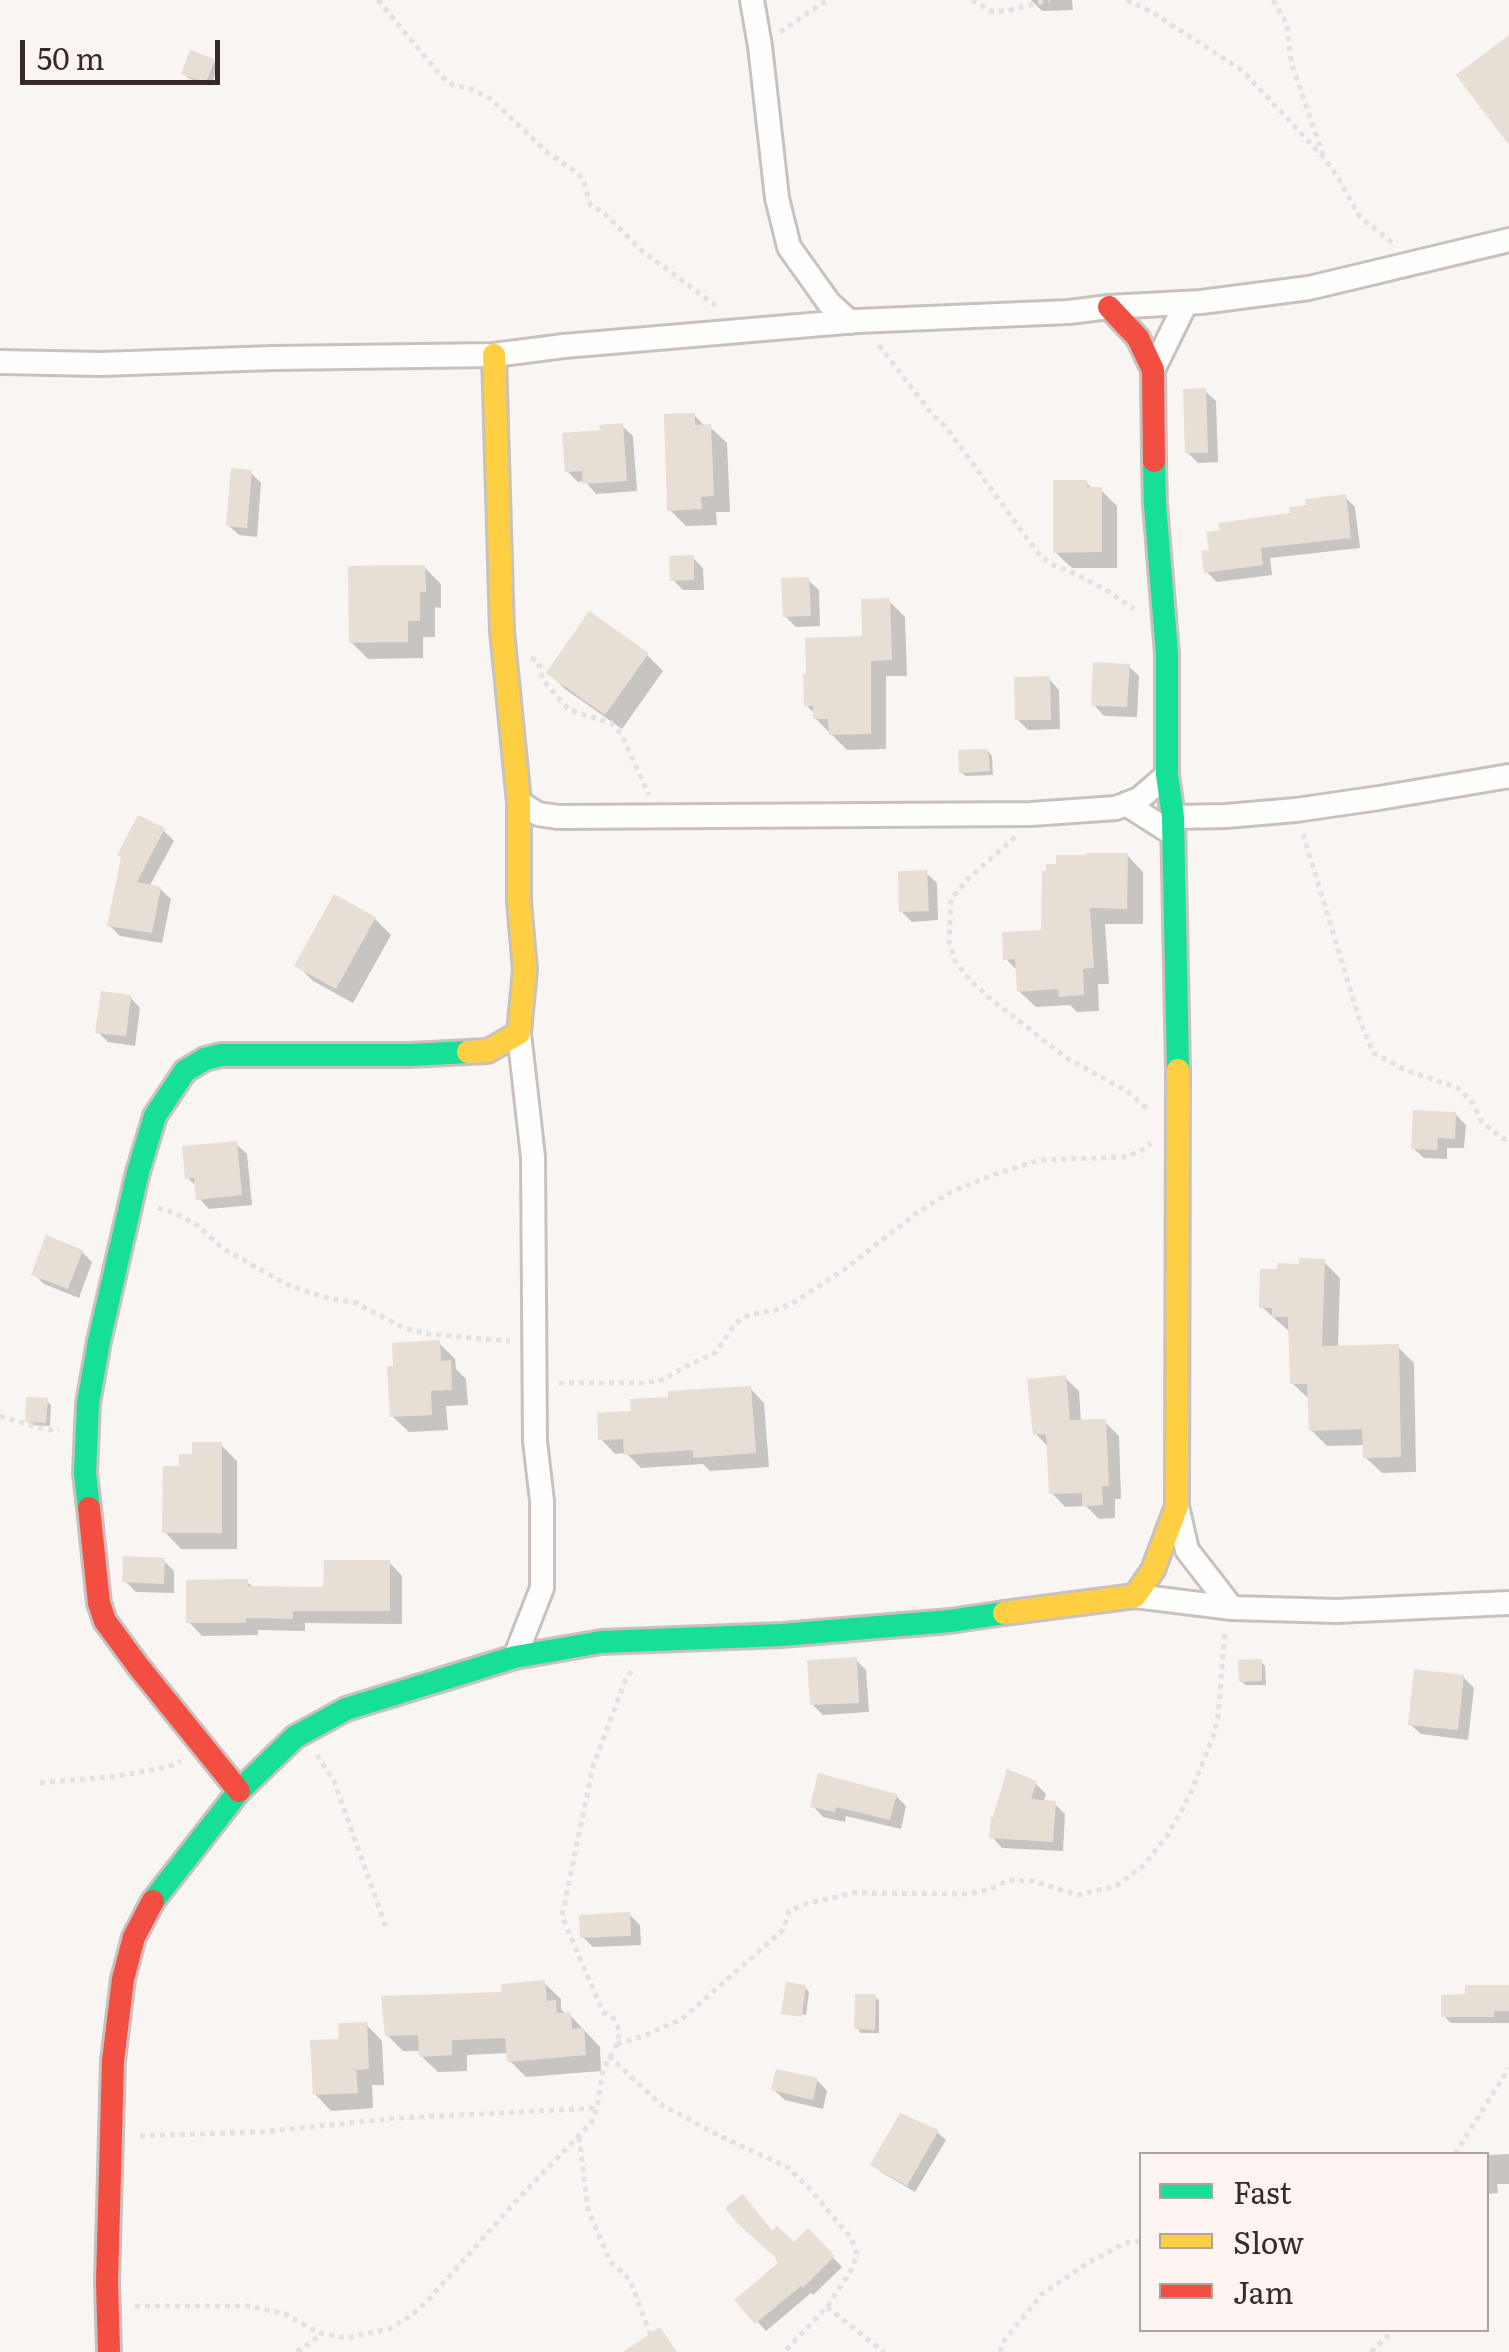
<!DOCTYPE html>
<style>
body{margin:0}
#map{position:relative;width:1509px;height:2352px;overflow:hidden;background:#f9f5f3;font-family:Literata,serif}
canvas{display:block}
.legend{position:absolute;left:1139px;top:2152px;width:350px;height:180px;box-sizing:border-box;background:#fbf4f1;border:2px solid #ada49f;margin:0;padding:12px 18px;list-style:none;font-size:30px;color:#382b25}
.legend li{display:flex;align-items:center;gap:20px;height:50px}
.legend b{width:50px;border:2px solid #ada49f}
.scale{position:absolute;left:20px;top:40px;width:200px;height:45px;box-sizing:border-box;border:5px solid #382b25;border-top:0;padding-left:12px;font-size:30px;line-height:35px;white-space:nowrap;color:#382b25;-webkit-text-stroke:8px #fbf4f1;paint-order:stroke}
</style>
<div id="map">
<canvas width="1509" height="2352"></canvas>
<ul class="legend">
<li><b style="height:12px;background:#16e098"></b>Fast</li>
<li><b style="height:12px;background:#ffcf43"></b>Slow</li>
<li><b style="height:12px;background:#f24e42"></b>Jam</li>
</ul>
<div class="scale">50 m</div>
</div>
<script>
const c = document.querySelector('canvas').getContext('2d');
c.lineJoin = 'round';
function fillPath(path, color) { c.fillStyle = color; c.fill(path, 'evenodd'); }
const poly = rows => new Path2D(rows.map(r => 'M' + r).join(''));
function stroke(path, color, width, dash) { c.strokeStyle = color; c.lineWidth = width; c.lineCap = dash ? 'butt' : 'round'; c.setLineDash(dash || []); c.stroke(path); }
const shadow = poly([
 [1031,0,1072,0,1073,10,1042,11],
 [214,62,218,66,211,86,188,78,184,73],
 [1205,391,1216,401,1218,462,1198,463,1187,452],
 [694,415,706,427,710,427,727,443,730,512,716,512,717,525,686,526,670,510],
 [622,426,633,436,637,491,596,494,585,481,578,482,567,471,602,433],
 [251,473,261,483,257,537,239,535,228,525],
 [1086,482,1094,490,1101,490,1117,506,1117,568,1072,568,1055,552],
 [1345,497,1355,507,1360,548,1270,558,1272,575,1217,582,1207,572,1293,516],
 [693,558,703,568,704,590,683,590,673,580],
 [424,567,441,584,441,608,435,607,435,637,423,637,423,658,368,659,351,642],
 [808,580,819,590,820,626,796,627,785,616],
 [889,601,905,617,907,676,886,676,886,749,847,750,815,718,815,714,806,705,865,639],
 [647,655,663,671,622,729,565,689,549,673],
 [1128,666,1139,676,1137,717,1104,716,1094,705],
 [1049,679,1059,690,1060,729,1028,730,1017,719],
 [988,751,992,756,993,775,966,776,961,772],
 [163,830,174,841,149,887,160,889,171,899,162,943,120,936,109,925],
 [1127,855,1143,872,1143,924,1105,924,1109,984,1098,984,1099,1011,1077,1012,1070,1005,1036,1007,1019,991,1018,971,1005,958,1043,932],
 [926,873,937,883,938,920,912,922,901,911],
 [335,898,375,919,391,935,353,1003,313,981,297,965],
 [130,997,140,1008,135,1046,108,1042,98,1032],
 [1455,1114,1466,1125,1464,1148,1447,1148,1447,1159,1424,1158,1413,1148],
 [236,1144,247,1154,252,1205,209,1209,199,1198,198,1188,188,1178],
 [82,1252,92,1262,79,1298,44,1284,34,1274],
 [1324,1262,1340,1278,1338,1348,1398,1347,1414,1363,1416,1472,1382,1473,1365,1457,1365,1445,1327,1446,1311,1430,1309,1399,1292,1383,1291,1333,1262,1307],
 [439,1343,455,1359,456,1369,466,1379,468,1405,446,1406,448,1430,409,1432,392,1416],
 [1065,1378,1079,1391,1081,1423,1105,1422,1119,1436,1121,1499,1115,1499,1115,1518,1099,1519,1086,1506,1065,1507,1052,1493,1049,1448,1036,1434],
 [750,1388,764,1403,769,1467,710,1471,703,1464,641,1468,626,1453,615,1454,601,1439,633,1413],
 [47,1401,51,1405,50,1426,32,1425,27,1421],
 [221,1445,237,1461,237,1549,181,1549,165,1532,182,1468,194,1456],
 [164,1561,174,1571,174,1593,136,1592,125,1581],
 [389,1562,402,1576,402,1624,305,1623,305,1631,258,1630,258,1635,202,1636,189,1622,247,1582,254,1588,326,1589],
 [856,1660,866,1670,869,1712,823,1715,812,1704],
 [1261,1662,1265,1666,1266,1685,1246,1685,1241,1681],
 [1463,1677,1474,1688,1468,1740,1421,1734,1410,1724],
 [1035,1783,1046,1794,1043,1803,1055,1804,1065,1814,1063,1851,1002,1848,992,1837],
 [896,1796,906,1806,901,1829,846,1816,845,1822,823,1817,813,1806],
 [630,1915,640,1925,641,1945,593,1947,582,1936],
 [544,1983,561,1999,561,2009,567,2015,570,2015,600,2047,601,2071,526,2077,509,2060,509,2053,467,2055,467,2071,438,2072,421,2056,421,2051,403,2051,387,2035,504,1994],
 [1509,1986,1509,2023,1451,2023,1444,2016,1467,1997],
 [805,1987,809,1992,806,2015,785,2012],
 [875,1997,879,2001,879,2033,861,2033,857,2028],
 [366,2024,382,2041,384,2085,372,2085,373,2108,331,2111,315,2094,341,2041],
 [817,2080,827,2091,823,2109,785,2100,774,2090],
 [901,2117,938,2133,946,2140,915,2192,881,2172,873,2164],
 [1509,2154,1509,2184,1497,2184,1498,2193,1486,2194,1486,2155],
 [808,2232,842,2267,813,2295,811,2293,766,2331,738,2300,781,2263,773,2234,794,2245]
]);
const building = poly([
 [1509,35,1509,145,1456,75],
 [190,50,215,59,206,83,181,74],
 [1206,388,1208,453,1185,453,1183,389],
 [695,413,695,425,711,424,714,496,701,497,702,509,667,511,664,414],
 [623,423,627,481,583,484,582,471,565,472,562,433,600,430,599,425],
 [231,468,252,470,247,528,226,526],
 [1053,480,1087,480,1087,487,1102,487,1102,552,1053,553],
 [1346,494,1351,538,1261,548,1263,565,1204,573,1201,551,1209,550,1206,532,1220,530,1218,523,1290,513,1289,507,1306,505,1305,499],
 [694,555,694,580,670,581,669,556],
 [425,565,426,592,420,592,420,621,408,621,408,642,349,643,348,566],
 [809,577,811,616,783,617,781,578],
 [890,598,892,660,871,661,871,734,829,735,828,719,813,719,813,706,804,706,803,674,806,674,805,638,862,636,861,599],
 [589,611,649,653,605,715,546,673],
 [1093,662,1130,664,1127,707,1091,706],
 [1050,676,1051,720,1015,720,1014,677],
 [988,749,990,771,959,773,958,750],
 [138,815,165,828,137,882,161,887,152,933,107,926,121,857,117,855],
 [1086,853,1128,853,1127,909,1090,908,1094,968,1083,969,1084,995,1059,997,1058,989,1017,992,1015,959,1003,960,1002,932,1041,930,1042,871,1046,871,1046,864,1056,864,1056,855,1086,855],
 [927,870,929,911,899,912,898,871],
 [334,894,376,917,336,989,294,966],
 [101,991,131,995,126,1036,95,1033],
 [1413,1110,1456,1112,1455,1139,1438,1138,1437,1150,1411,1149],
 [237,1141,242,1195,196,1200,194,1178,185,1179,182,1146],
 [46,1235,83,1250,68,1289,31,1275],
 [1299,1258,1325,1259,1322,1346,1399,1344,1401,1457,1363,1458,1362,1429,1309,1431,1307,1384,1290,1384,1288,1317,1272,1317,1272,1308,1259,1308,1260,1269,1277,1269,1277,1263,1299,1264],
 [440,1340,441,1361,451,1360,452,1390,431,1391,432,1415,390,1417,387,1366,393,1366,392,1343],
 [1066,1375,1070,1420,1106,1419,1109,1486,1102,1486,1103,1505,1082,1506,1082,1493,1049,1494,1046,1434,1033,1435,1027,1379],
 [751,1386,756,1453,693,1458,693,1450,624,1455,623,1439,598,1440,597,1413,631,1411,630,1399,668,1397,668,1391],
 [26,1397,48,1398,46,1423,25,1422],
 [192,1442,222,1442,222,1533,162,1533,163,1466,179,1466,179,1454,192,1454],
 [123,1556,165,1558,164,1584,122,1582],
 [324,1560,390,1560,390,1611,293,1611,293,1619,246,1618,246,1623,186,1623,186,1580,248,1579,248,1586,323,1587],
 [857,1657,859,1703,810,1705,807,1660],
 [1262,1659,1262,1681,1239,1682,1238,1660],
 [1414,1669,1464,1675,1458,1730,1408,1725],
 [1007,1769,1037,1781,1031,1799,1056,1801,1053,1842,989,1838,991,1816,993,1817],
 [818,1773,897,1794,890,1820,836,1807,835,1812,810,1807],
 [630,1912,631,1936,580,1938,579,1915],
 [545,1980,547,2001,556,2000,557,2013,571,2012,572,2029,584,2028,586,2055,507,2062,505,2038,452,2040,452,2055,419,2057,418,2035,385,2036,381,1996,502,1992,501,1984],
 [786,1982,806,1985,802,2017,781,2014],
 [1465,1985,1509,1985,1509,2011,1494,2011,1494,2017,1441,2017,1441,1995,1465,1994],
 [855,1994,876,1994,875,2030,854,2029],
 [367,2022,369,2069,356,2070,358,2093,313,2095,310,2040,339,2039,338,2023],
 [776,2069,818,2078,813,2100,771,2090],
 [900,2113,939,2130,907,2186,870,2165],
 [743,2194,772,2231,777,2226,794,2242,808,2228,835,2256,803,2288,801,2286,755,2324,734,2300,778,2263,775,2260,777,2259,738,2224,725,2208],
 [660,2327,677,2352,623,2352]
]);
const path = poly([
 [378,0,441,76,453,85,472,89,491,99,548,153,578,173,584,182,590,204,606,215,641,250,719,308],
 [972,0,991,11,1006,11,1049,0],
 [1127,0,1150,11,1243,71,1324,158,1338,178,1360,217,1393,243],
 [1273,0,1287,24,1291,62,1323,155],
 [780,32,827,0],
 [879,345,931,413,946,427,1040,556,1053,565,1078,575,1109,592,1134,609],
 [531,658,538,661,543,680,569,710,611,723,621,734,649,795],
 [1303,834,1358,1015,1373,1053,1406,1070,1458,1088,1472,1102,1482,1122,1502,1138,1509,1141],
 [1015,837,969,878,951,899,949,941,955,961,969,979,987,996,1051,1046,1067,1058,1128,1092,1149,1110],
 [158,1208,174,1213,197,1225,222,1248,290,1286,324,1297,356,1303,404,1328,429,1334,510,1341],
 [559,1383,646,1383,665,1379,686,1366,715,1353,735,1324,743,1318,752,1314,776,1310,793,1303,845,1269,918,1212,951,1192,992,1175,1040,1160,1124,1157,1139,1152,1151,1143],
 [0,1416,47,1430,59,1429],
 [317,1755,334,1781,386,1927],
 [40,1783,118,1776,167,1767,181,1761],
 [617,2044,646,2035,682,2019,783,1930,789,1911,805,1904,853,1893,968,1894,988,1890,1009,1880,1033,1881,1078,1895,1116,1886,1144,1865,1167,1836,1190,1795,1213,1737,1218,1717,1225,1630],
 [609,2056,660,2104,724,2138,787,2167,811,2190,851,2238,857,2254,852,2269,827,2307,784,2352],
 [140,2136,259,2132,398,2118,597,2108],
 [579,2137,588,2210,610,2261,630,2280,650,2334],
 [1455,2154,1509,2068],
 [135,2306,249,2306,285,2314,319,2333,346,2338,389,2329,412,2315,430,2298,516,2201,591,2123,597,2108,603,2070,617,2044,620,2031,613,2018,603,2012,562,1916,593,1766,627,1676,634,1668],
 [827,2307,884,2352],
 [297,2352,322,2334],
 [1000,2352,1004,2341,1042,2294,1086,2264,1125,2243,1142,2241],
 [1371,2352,1394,2330]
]);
const street = poly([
 [752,0,760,46,777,198,789,247,829,303,850,322],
 [0,362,101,364,273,358,494,355,564,346,857,321,1069,312,1109,307,1201,302,1309,288,1509,240],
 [1153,370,1186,303],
 [519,802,538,814,558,817,1031,814,1116,808,1139,799,1167,775],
 [1126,804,1173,834],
 [1173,817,1226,816,1296,810,1379,798,1509,776],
 [1177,1506,1187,1550,1232,1608],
 [1135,1596,1232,1608,1337,1611,1509,1603],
 [515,1657,542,1588,542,1501,535,1441,533,1157,519,1033]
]);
const fast = poly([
 [1154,461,1155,504,1167,654,1167,775,1173,817,1178,1070],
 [89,1508,85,1473,88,1404,99,1341,138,1172,155,1116,185,1071,205,1059,221,1055,410,1055,468,1052],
 [153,1901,239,1791,295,1737,346,1709,515,1657,601,1642,782,1635,950,1621,1004,1613]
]);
const slow = poly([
 [468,1052,488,1051,519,1033,525,970,519,901,519,802,502,631,494,355],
 [1004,1613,1135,1596,1153,1570,1177,1506,1178,1070]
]);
const jam = poly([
 [1109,307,1138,338,1153,370,1154,461],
 [89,1508,99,1603,105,1621,138,1666,239,1791],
 [109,2352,107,2282,113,2061,123,1979,134,1937,153,1901]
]);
fillPath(shadow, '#0003');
fillPath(building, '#e7ded6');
stroke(street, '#c9c1be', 28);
stroke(fast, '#c9c1be', 28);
stroke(slow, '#c9c1be', 28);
stroke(jam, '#c9c1be', 28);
stroke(path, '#e3e1e1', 5, [5, 5]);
stroke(street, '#fefefd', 22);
stroke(fast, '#16e098', 22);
stroke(slow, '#ffcf43', 22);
stroke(jam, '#f24e42', 22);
</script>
